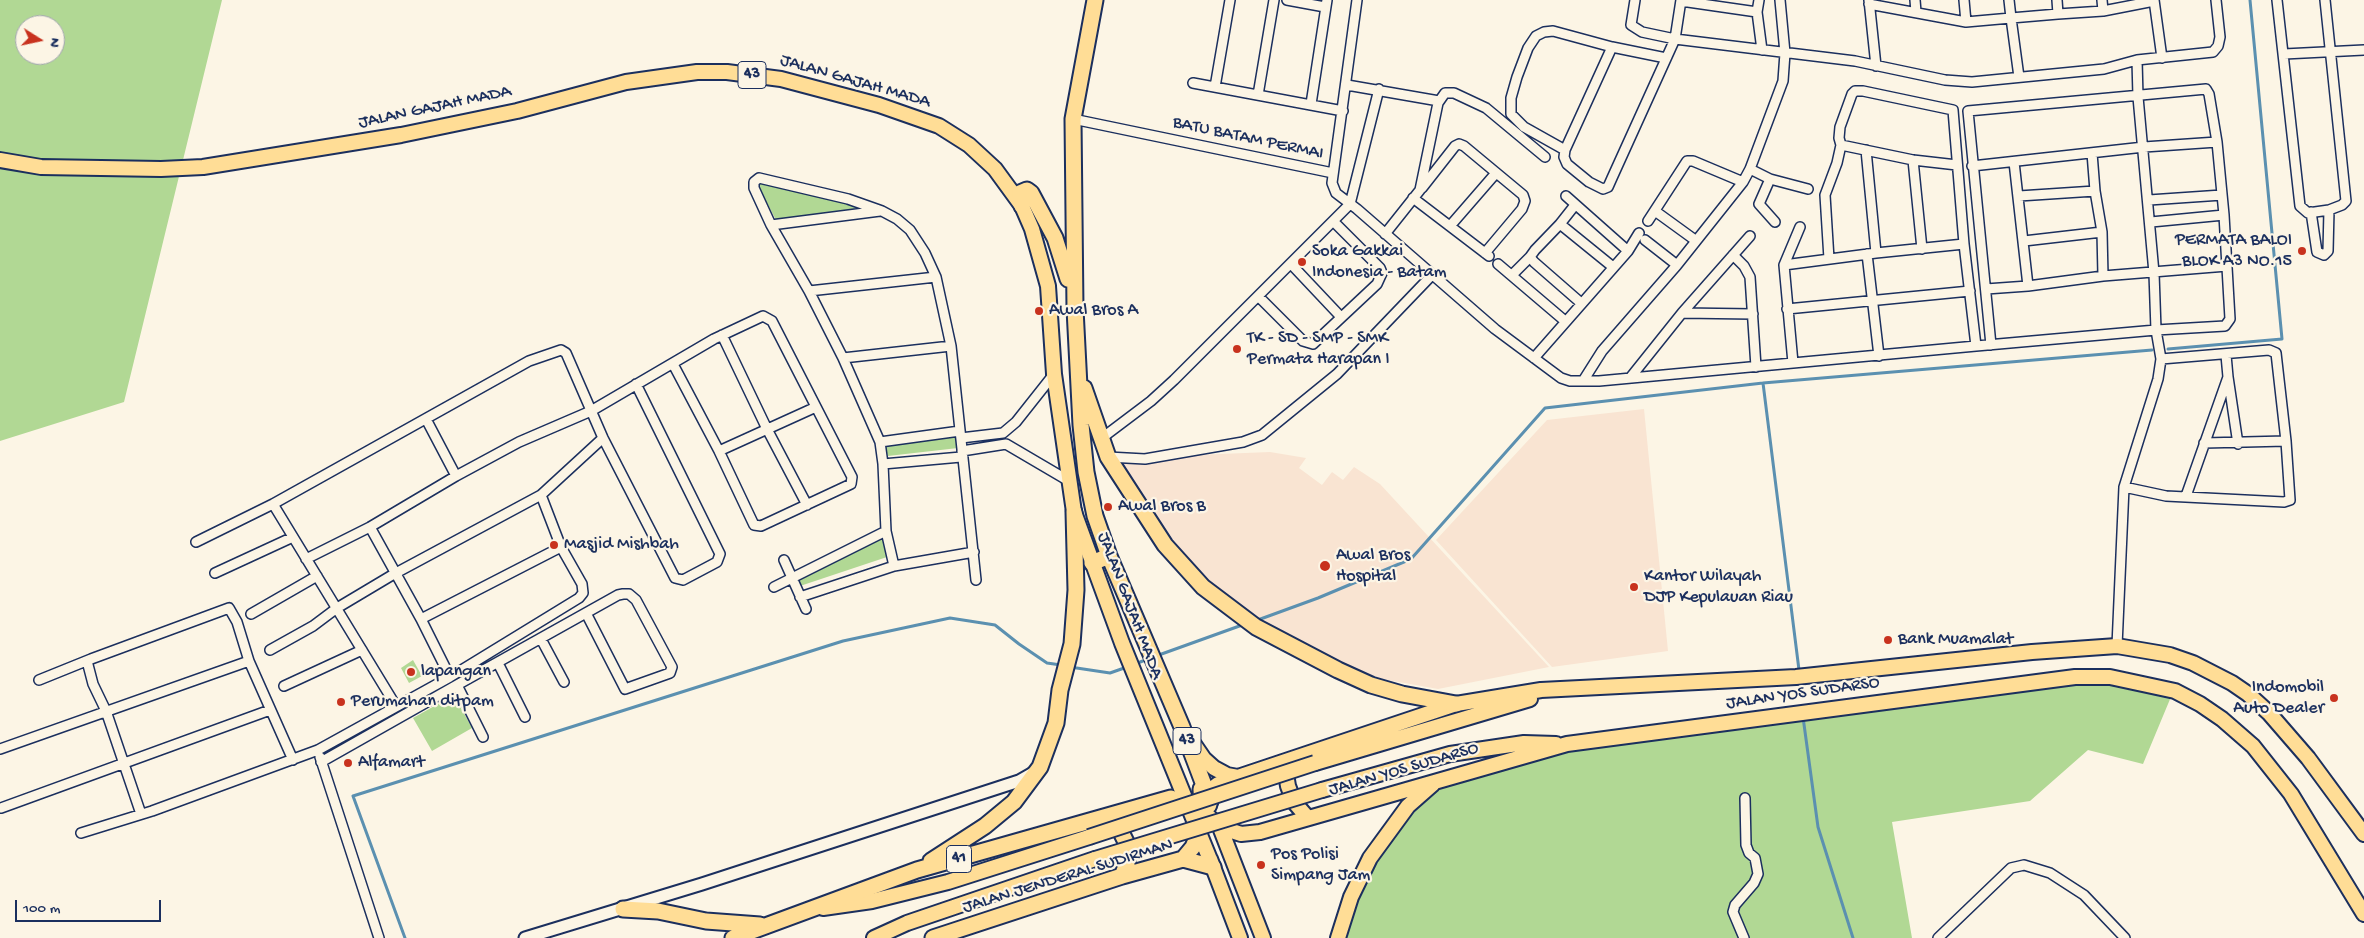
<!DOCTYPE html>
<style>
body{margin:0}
#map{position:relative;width:2364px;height:938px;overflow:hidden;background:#fcf5e5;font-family:"Gochi Hand",sans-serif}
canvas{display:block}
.north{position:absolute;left:15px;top:15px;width:50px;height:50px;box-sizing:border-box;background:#fcf5e5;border:1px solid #a2a6af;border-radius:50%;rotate:100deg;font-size:14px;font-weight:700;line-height:20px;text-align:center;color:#1b2f5e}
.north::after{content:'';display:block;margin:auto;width:18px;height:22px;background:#c8321e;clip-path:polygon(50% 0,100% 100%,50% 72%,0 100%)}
.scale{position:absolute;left:15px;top:900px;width:146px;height:22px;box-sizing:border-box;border:2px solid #1b2f5e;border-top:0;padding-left:6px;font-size:15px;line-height:18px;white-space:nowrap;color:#1b2f5e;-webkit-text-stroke:4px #fcf5e5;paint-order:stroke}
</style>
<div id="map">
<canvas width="2364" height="938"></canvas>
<div class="north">N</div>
<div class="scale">100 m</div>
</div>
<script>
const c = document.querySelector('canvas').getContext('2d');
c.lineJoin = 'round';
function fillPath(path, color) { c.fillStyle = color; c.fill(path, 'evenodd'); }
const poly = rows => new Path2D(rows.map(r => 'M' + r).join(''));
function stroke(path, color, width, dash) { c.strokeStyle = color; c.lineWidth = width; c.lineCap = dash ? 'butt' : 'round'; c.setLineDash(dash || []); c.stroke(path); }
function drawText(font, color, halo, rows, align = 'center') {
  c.font = font + ' "Gochi Hand",sans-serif'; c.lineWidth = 4.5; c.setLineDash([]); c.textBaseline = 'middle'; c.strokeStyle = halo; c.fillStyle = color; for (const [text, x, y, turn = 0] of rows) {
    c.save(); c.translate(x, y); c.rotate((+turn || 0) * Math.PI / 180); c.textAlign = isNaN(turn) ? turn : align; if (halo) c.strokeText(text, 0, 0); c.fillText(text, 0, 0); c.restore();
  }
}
const built = poly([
 [1644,409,1668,651,1552,667,1436,540,1547,420],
 [1270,452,1306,458,1299,468,1322,485,1332,472,1343,480,1354,467,1380,484,1549,667,1438,689,1382,679,1331,660,1232,605,1183,556,1163,531,1120,458]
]);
const green = poly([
 [0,0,222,0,124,402,0,441],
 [25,25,55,25,55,55,25,55],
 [762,182,850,203,860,209,776,220,757,184],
 [956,427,958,448,888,456,882,438],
 [882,533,887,557,800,586,796,576],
 [413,660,422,676,409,683,401,668],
 [2077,677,2173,692,2143,764,2088,750,2030,801,1892,822,1912,938,1335,938,1372,864,1407,819,1454,771,1501,751],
 [454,695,472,728,432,751,413,718]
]);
const stream = poly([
 [2168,349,2282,339,2250,0],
 [1763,383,1799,670],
 [1255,621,1318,598,1411,559,1545,408,1763,383,2152,350],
 [1156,656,1245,624],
 [1135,664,1148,659],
 [1070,667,1110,673,1127,667],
 [1803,717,1818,827,1853,938],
 [405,938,353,796,843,641,950,618,995,625,1019,644,1047,663,1061,665]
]);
const minor = poly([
 [1287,0,1325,7],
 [1357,0,1332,183,1336,193,1357,209,1495,329,1561,378,1570,381,1599,381,1793,363,1976,346,2156,330,2225,326,2230,319,2224,215,2217,142,2209,94,2206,89,1968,111,1991,345],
 [1635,0,1631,25,1642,32,1675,39,1855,61,1945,80,1972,82,2104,69,2137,60,2213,52,2218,46,2220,37,2216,0],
 [1759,0,1757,12,1762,50],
 [1869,0,1876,66],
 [1915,0,1916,12],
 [1964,0,1966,22,2011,18,2019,77],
 [2009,0,2011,18,2058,14,2057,0],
 [2154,0,2162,58],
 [2277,0,2300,206,2308,213,2329,210,2342,205,2346,201,2325,0],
 [1681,1,1757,12],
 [1869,4,1966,22],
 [2103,11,2154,1],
 [2058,14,2103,11,2102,0],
 [1612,47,1565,150,1564,157,1567,164,1589,182,1603,189,1608,187,1612,178,1675,39,1681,0],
 [2284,54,2364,50],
 [1193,83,1343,111],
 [1347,85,1439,101],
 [1215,87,1230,0],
 [1258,95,1274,0],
 [1311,104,1327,0],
 [1073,119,1333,173],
 [1841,145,1913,160,1957,165],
 [1565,150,1524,127,1511,114,1511,98,1517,77,1528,48,1536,36,1544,32,1553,31,1612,47,1666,58],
 [1866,150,1876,253],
 [2092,153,2095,191,2102,232,2103,276],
 [1913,160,1922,249],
 [2014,162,2028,286],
 [1972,166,2144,147,2217,142],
 [1750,169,1770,179,1808,189],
 [1770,179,1759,204,1775,222],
 [1422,188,1455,146,1459,144,1464,146,1523,195,1525,201,1522,209,1485,253],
 [1566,196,1628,251],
 [2019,196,2095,191],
 [1413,198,1489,256],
 [2149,200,2222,195],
 [1655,211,1695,240],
 [2311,212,2317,252,2324,255,2328,251,2329,210],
 [1648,221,1687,161,1693,161,1743,182],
 [2151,222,2224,215],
 [1560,224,1575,205],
 [771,225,880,211],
 [1450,226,1496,173],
 [1385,234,1420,190,1438,103,1445,93,1454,93,1486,108,1545,157],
 [1645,240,1677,265],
 [2024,241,2102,232],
 [1867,254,1879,356],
 [1733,255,1744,266,1750,277,1756,367],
 [1829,259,1825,195,1837,163,1841,145,1839,138,1840,127,1852,94,1855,91,1863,91,1953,110,1964,244,1976,346],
 [1291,264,1341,317],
 [1498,264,1565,321],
 [1784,265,1876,253,1964,244],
 [1512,275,1530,257],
 [1986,289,2028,286,2103,276,2227,266],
 [809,291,936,277],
 [1258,296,1303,341,1313,344,1377,284,1382,273,1380,268,1333,221],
 [1581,303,1534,262,1530,257,1535,250,1560,224,1613,267],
 [1787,309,1970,291],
 [1682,313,1753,314],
 [722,335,767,429,807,505],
 [2226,355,2228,377,2238,444],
 [843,358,951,346],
 [1534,358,1628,251,1639,233],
 [1793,363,1784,265,1800,227],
 [1630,378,1682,313,1750,236],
 [1583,381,1602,351,1677,265,1743,182,1750,169,1783,81,1785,53,1780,0],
 [426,419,456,476],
 [961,438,1003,433,1016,422,1054,374],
 [1102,438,1151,401,1174,380,1350,204,1379,89],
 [880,442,960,431],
 [2204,443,2286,441],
 [719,451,816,407],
 [962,451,1006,444,1069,481],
 [1108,457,1145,459,1243,442,1262,435,1337,374,1432,275],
 [883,464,961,457],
 [2124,487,2166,496,2284,502,2290,500,2286,441,2276,353,2269,350,2161,359],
 [2186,496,2228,377],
 [273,504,396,706],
 [370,527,421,619,450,677],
 [196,542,273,504,529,361,561,350,566,353,603,438,675,578,683,580,717,562,720,554,636,384],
 [306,559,370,527,456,476,519,442,591,411,714,339,763,316,772,321,852,477,851,484,761,526,754,525,719,451,673,364],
 [784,560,806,609],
 [894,566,886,531,883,464,880,442,843,358,809,291,771,225,754,188,754,182,759,178,848,199,882,211,897,219,910,230,925,253,936,277,951,346,976,580],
 [215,573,293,537],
 [774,587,886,531],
 [800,597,894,566,974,552],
 [251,614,317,576],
 [421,619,561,547],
 [541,639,564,682],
 [2117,646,2124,487,2158,379,2161,359,2156,330,2154,273,2138,97,2137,60],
 [270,650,313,626,337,608,394,574,541,495,603,438],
 [87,661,93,684,106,711,141,814],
 [498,663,525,717],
 [39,680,91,659,229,608,237,622,249,661,293,760],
 [457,685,483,737],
 [284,686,362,650],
 [0,749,249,661],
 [320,757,379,938],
 [321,762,457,685,618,595,623,594,629,594,636,600,672,667,670,673,625,689,586,613],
 [1,808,270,710],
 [81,833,152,811,318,750,450,677,579,598,583,593,582,584,561,547,541,495],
 [1744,938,1733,912,1735,905,1754,883,1758,874,1755,858,1749,853,1746,845,1745,798],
 [1938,938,2011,868,2024,865,2050,873,2084,895,2125,938]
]);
const tertiary = poly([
 [525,938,702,884,1019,781,1033,773]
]);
const primary = poly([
 [0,160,41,167,161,169,203,167,401,135,517,111,626,82,697,72,727,72,781,79,879,105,939,126,969,145,995,169,1022,206,1032,229,1048,286,1054,374,1074,512,1122,643,1213,867],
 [1191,740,1204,759,1214,768,1227,775,1238,777,1456,704,1541,690,1796,677,2032,652,2117,646,2170,655,2193,663,2232,683,2248,694,2269,713,2308,758,2364,834],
 [1289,762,1286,774,1288,786,1294,802,1307,817],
 [1315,763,1530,699],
 [1322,790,1450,754,1524,743,1556,744],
 [1195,804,1220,827,1241,834,1260,832,1567,744,2075,677,2110,677,2175,691,2200,704,2222,719,2253,746,2291,794,2364,914],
 [1209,806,1214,787,1218,784,1238,777],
 [1218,822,1263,938],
 [1210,859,1240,938],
 [823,908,872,901,948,882,1089,837],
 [874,938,907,923,1095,859],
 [1338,938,1351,897,1370,858,1408,806,1433,784]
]);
const trunk = poly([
 [1095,0,1073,119,1075,309,1081,425,1086,472,1095,516,1109,556,1182,727,1210,801],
 [1022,206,1020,193,1027,190,1031,193,1055,238,1068,279],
 [1084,388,1108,457,1165,545,1203,587,1256,627,1338,670,1371,685,1402,694,1456,704],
 [1092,563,1109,556],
 [1107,821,1120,830,1127,844,1127,864,1122,876],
 [1183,859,1193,847,1199,833,1202,811,1201,789],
 [931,861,985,826,1014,802,1040,767,1056,723,1060,690,1072,644,1076,590,1074,512],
 [623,909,658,911,706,921,760,925],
 [733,938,917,870,1171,798,1188,806],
 [933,938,1122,876,1183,859,1213,867]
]);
const primaryBridge = poly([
 [1089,837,1315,763],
 [1095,859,1322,790]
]);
const markers = [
 [2302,251,5,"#c8321e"],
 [1302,262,5,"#c8321e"],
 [1039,311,5,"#c8321e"],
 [1237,349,5,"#c8321e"],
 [1108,507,5,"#c8321e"],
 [554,545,5,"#c8321e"],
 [1325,566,6,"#c8321e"],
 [1634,587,5,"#c8321e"],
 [1888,640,5,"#c8321e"],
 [411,672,5,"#c8321e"],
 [2334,698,5,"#c8321e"],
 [341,702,5,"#c8321e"],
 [348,763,5,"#c8321e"],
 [1261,865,5,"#c8321e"]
];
const shields = [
 [752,75,28],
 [1187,741,28],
 [959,859,25]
];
const shieldNames = [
 ["43",752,75],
 ["43",1187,741],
 ["41",959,859]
];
const streetNames = [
 ["JALAN GAJAH MADA",855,82,16],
 ["JALAN GAJAH MADA",435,108,-12],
 ["BATU BATAM PERMAI",1248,139,12],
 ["JALAN GAJAH MADA",1129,606,69],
 ["JALAN YOS SUDARSO",1803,694,-8],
 ["JALAN YOS SUDARSO",1404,770,-16],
 ["JALAN JENDERAL SUDIRMAN",1068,877,-17]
];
const poiNames = [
 ["PERMATA BALOI",2292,241,"right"],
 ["BLOK A3 NO.15",2292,262,"right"],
 ["Soka Gakkai",1312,252],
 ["Indonesia - Batam",1312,273],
 ["Awal Bros A",1049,311],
 ["TK - SD - SMP - SMK",1247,339],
 ["Permata Harapan I",1247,360],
 ["Awal Bros B",1118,507],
 ["Masjid Mishbah",564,545],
 ["Awal Bros",1336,556],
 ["Hospital",1336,577],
 ["Kantor Wilayah",1644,577],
 ["DJP Kepulauan Riau",1644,598],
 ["Bank Muamalat",1898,640],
 ["lapangan",421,672],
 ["Indomobil",2324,688,"right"],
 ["Auto Dealer",2324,709,"right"],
 ["Perumahan ditpam",351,702],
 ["Alfamart",358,763],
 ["Pos Polisi",1271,855],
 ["Simpang Jam",1271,876]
];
fillPath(built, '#f9e4d2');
fillPath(green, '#b1d894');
stroke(stream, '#5b90b0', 3);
stroke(minor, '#1b2f5e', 12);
stroke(tertiary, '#1b2f5e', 15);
stroke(primary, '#1b2f5e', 18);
stroke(trunk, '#1b2f5e', 19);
stroke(minor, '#fcf5e5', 9);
stroke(tertiary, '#fcf5e5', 11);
stroke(primary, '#ffdd96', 14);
stroke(trunk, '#ffdd96', 15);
stroke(primaryBridge, '#1b2f5e', 18, []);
stroke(primaryBridge, '#ffdd96', 14);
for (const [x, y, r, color] of markers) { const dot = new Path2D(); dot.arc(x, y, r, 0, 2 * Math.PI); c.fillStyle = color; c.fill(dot); stroke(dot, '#fcf5e5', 2); }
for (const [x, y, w] of shields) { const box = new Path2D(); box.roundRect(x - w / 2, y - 13.5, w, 27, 4); c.fillStyle = '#fcf5e5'; c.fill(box); stroke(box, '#1b2f5e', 1); }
drawText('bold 16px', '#1b2f5e', null, shieldNames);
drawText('18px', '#1b2f5e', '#fcf5e5', streetNames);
drawText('18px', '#1b2f5e', '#fcf5e5', poiNames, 'left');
</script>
